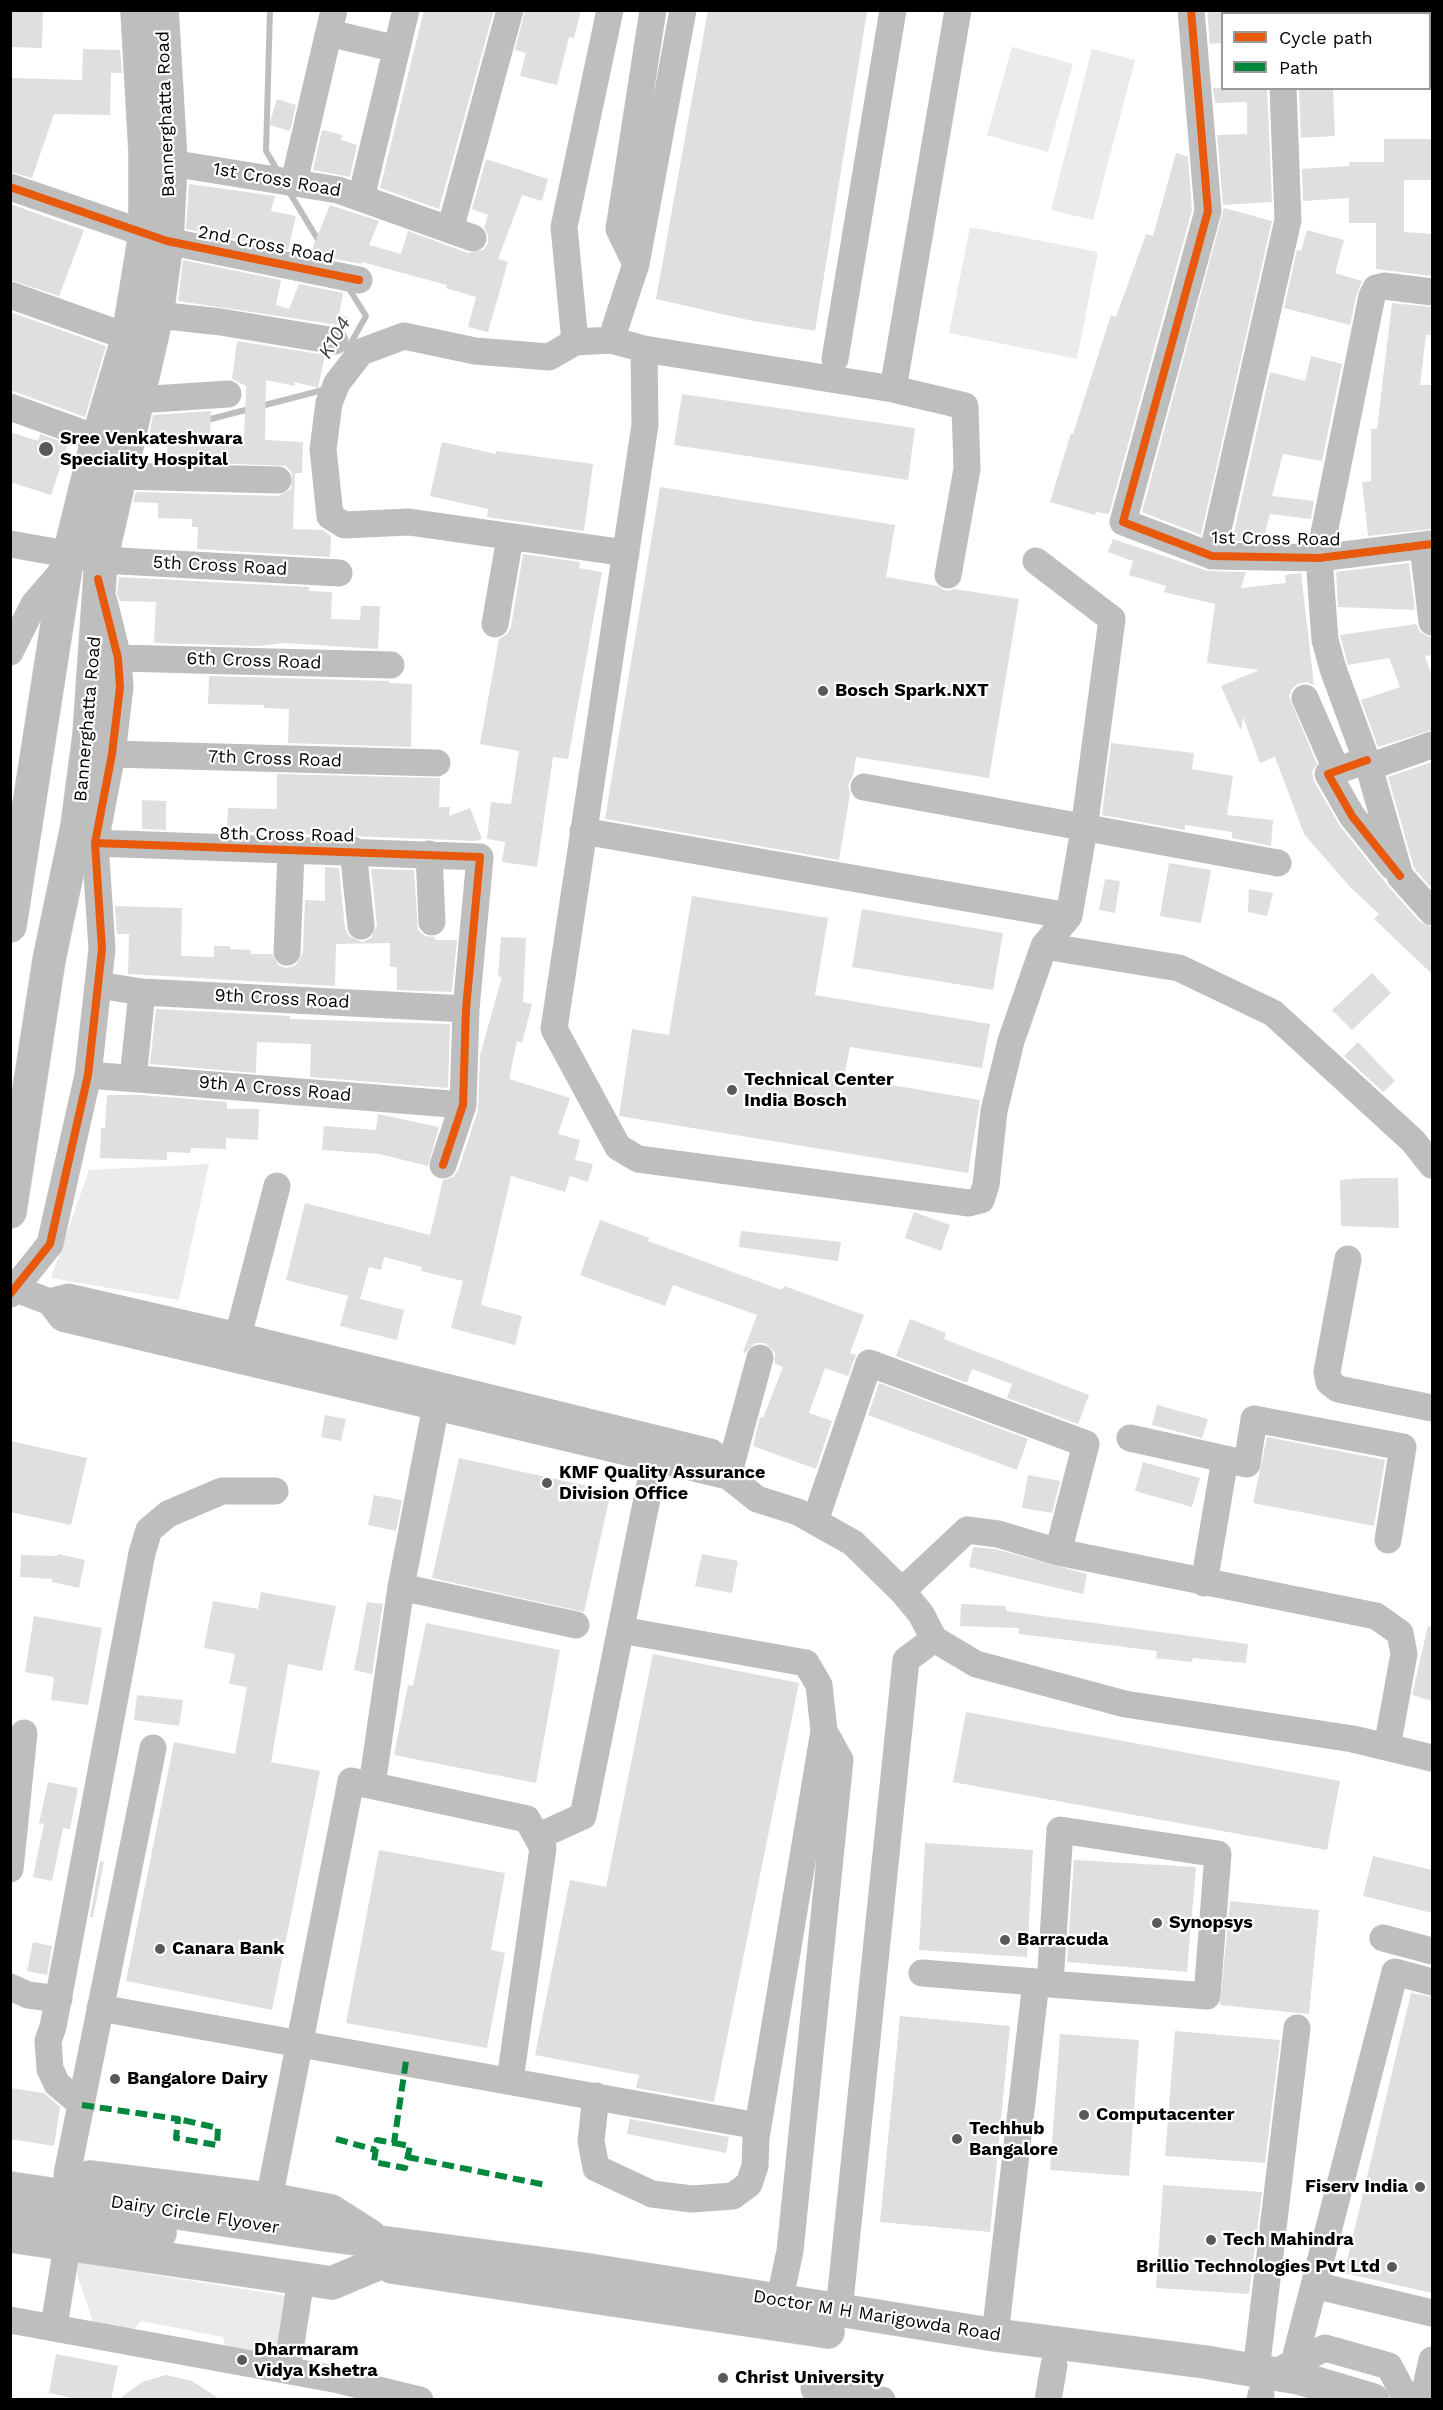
<!DOCTYPE html>
<style>
body{margin:0}
#map{position:relative;width:1443px;height:2410px;overflow:hidden;background:#fff;font-family:"Work Sans",sans-serif}
canvas{display:block}
.frame{position:absolute;inset:0;border:12px solid #000;pointer-events:none}
.legend{position:absolute;left:1221px;top:12px;width:210px;height:78px;box-sizing:border-box;background:#fff;border:2px solid #999;margin:0;padding:8px 10px;list-style:none;font-size:18px;color:#000}
.legend li{display:flex;align-items:center;gap:12px;height:30px}
.legend b{width:30px;border:2px solid #999}
</style>
<div id="map">
<canvas width="1443" height="2410"></canvas>
<div class="frame"></div>
<ul class="legend">
<li><b style="height:8px;background:#e8590c"></b>Cycle path</li>
<li><b style="height:8px;background:#00873e"></b>Path</li>
</ul>
</div>
<script>
const c = document.querySelector('canvas').getContext('2d');
c.lineJoin = 'round';
function fillPath(path, color) { c.fillStyle = color; c.fill(path, 'evenodd'); }
const poly = rows => new Path2D(rows.map(r => 'M' + r).join(''));
function stroke(path, color, width, dash) { c.strokeStyle = color; c.lineWidth = width; c.lineCap = dash ? 'butt' : 'round'; c.setLineDash(dash || []); c.stroke(path); }
function drawText(font, color, halo, rows, align = 'center') {
  c.font = font + ' "Work Sans",sans-serif'; c.lineWidth = 4.5; c.setLineDash([]); c.textBaseline = 'middle'; c.strokeStyle = halo; c.fillStyle = color; for (const [text, x, y, turn = 0] of rows) {
    c.save(); c.translate(x, y); c.rotate((+turn || 0) * Math.PI / 180); c.textAlign = isNaN(turn) ? turn : align; if (halo) c.strokeText(text, 0, 0); c.fillText(text, 0, 0); c.restore();
  }
}
const green = poly([
 [1012,47,1073,64,1048,152,987,135],
 [1092,49,1135,60,1093,220,1051,210],
 [970,227,1098,252,1077,359,949,333],
 [209,1164,179,1300,51,1278,89,1170],
 [73,2262,293,2297,286,2336,268,2355,226,2347,223,2337,141,2321,133,2330,93,2322]
]);
const stream = poly([
 [270,10,266,151,279,173],
 [288,190,320,243],
 [347,350,366,316,348,287],
 [203,421,323,390]
]);
const building = poly([
 [10,10,43,10,42,48,10,47],
 [424,10,494,10,439,209,380,188],
 [525,10,581,10,574,38,569,37,557,85,520,76,526,53,515,50],
 [708,10,867,12,815,331,748,320,656,299],
 [1207,10,1222,10,1222,43,1210,44],
 [83,49,120,50,122,73,111,73,110,115,54,114,32,178,10,172,10,78,82,80],
 [1213,88,1267,88,1272,202,1223,205,1217,135,1247,134,1247,102,1215,103],
 [1299,88,1333,88,1335,136,1301,138],
 [277,99,296,105,290,131,269,125],
 [322,130,343,135,341,140,357,145,350,177,313,170],
 [1384,139,1432,139,1432,180,1404,180,1404,232,1432,234,1432,276,1376,269,1376,223,1349,223,1349,198,1303,201,1302,169,1349,166,1349,162,1384,162],
 [1176,153,1188,157,1192,210,1109,514,1096,512,1095,515,1050,502,1071,433,1073,434,1111,315,1116,317,1146,234,1153,236],
 [486,159,548,179,542,201,522,195,498,259,508,262,488,332,468,327,476,297,446,288,447,285,362,262,361,264,310,254,330,205,379,221,369,245,401,254,408,231,468,253,483,250,488,243,488,235,484,227,488,215,472,209],
 [189,184,275,196,271,211,296,216,288,250,186,229],
 [10,204,84,230,59,296,10,280],
 [1224,208,1272,221,1201,535,1142,512],
 [1307,230,1344,240,1335,273,1362,281,1357,293,1350,325,1284,308,1297,250,1301,251],
 [183,260,281,280,276,305,289,309,299,284,343,293,339,316,348,317,346,331,338,325,178,301],
 [1392,303,1432,307,1432,335,1426,335,1420,385,1432,385,1432,529,1368,536,1362,482,1371,481,1371,429,1377,429],
 [10,312,106,346,85,417,10,390],
 [237,341,325,355,318,388,295,382,294,386,266,380,265,440,303,442,302,473,295,473,293,529,323,530,331,536,330,557,197,549,198,527,192,527,192,519,158,518,158,503,133,502,136,492,278,496,291,489,292,473,286,466,163,461,168,447,148,440,153,415,211,411,210,438,244,439,246,386,232,379],
 [1311,356,1342,364,1322,461,1283,454,1272,496,1314,501,1311,519,1270,514,1263,541,1232,541,1270,372,1305,381],
 [682,394,915,428,908,480,674,445],
 [10,432,38,441,40,434,68,444,51,495,10,482],
 [442,442,496,454,496,451,593,464,584,531,487,517,488,509,430,496],
 [660,487,895,525,886,577,937,586,946,591,955,589,1019,599,989,778,856,757,853,776,848,785,850,794,839,860,605,819],
 [1113,539,1208,571,1246,572,1241,588,1286,583,1285,575,1301,573,1314,685,1306,682,1298,684,1292,689,1289,697,1317,764,1312,772,1314,781,1340,826,1388,886,1420,922,1432,927,1432,974,1374,919,1379,914,1350,887,1304,834,1275,757,1260,763,1243,717,1241,731,1221,686,1259,670,1207,663,1215,604,1164,592,1166,586,1129,575,1133,561,1108,552],
 [523,554,580,562,579,568,602,572,568,759,553,757,537,867,502,862,505,842,487,839,491,802,511,804,519,751,480,744,499,639,507,634,511,627],
 [1409,563,1415,610,1338,607,1336,572],
 [119,577,309,587,309,591,332,592,331,619,360,620,361,606,380,606,378,649,285,643,258,646,154,643,156,602,120,601,117,594],
 [1416,624,1420,632,1432,638,1432,655,1425,656,1432,676,1432,730,1378,747,1361,700,1400,687,1389,658,1348,665,1340,635],
 [209,676,389,681,389,683,412,684,411,747,288,743,289,709,264,708,264,705,208,704],
 [1111,743,1194,753,1192,769,1233,776,1227,815,1273,820,1271,846,1232,838,1232,832,1185,825,1185,830,1102,815],
 [1432,762,1432,889,1414,868,1388,777],
 [277,774,440,778,439,807,450,807,449,816,470,808,482,839,476,841,227,831,228,808,277,809],
 [142,800,166,801,166,830,142,829],
 [1169,863,1211,870,1201,923,1160,916],
 [325,867,339,868,345,928,349,936,362,942,371,938,377,925,371,869,414,870,418,930,425,936,435,937,435,940,457,940,452,992,397,990,397,967,390,967,390,943,336,944,335,986,128,974,129,934,117,934,115,906,182,908,181,956,214,957,214,946,230,946,230,949,251,950,251,954,272,954,278,965,286,968,295,966,303,953,305,900,325,901],
 [1105,879,1120,881,1115,913,1099,910],
 [1249,889,1273,893,1267,916,1248,912],
 [692,896,828,918,815,995,990,1024,982,1068,850,1047,844,1077,980,1100,968,1173,619,1116,632,1029,669,1035],
 [862,909,1003,933,993,990,852,967],
 [501,937,526,938,523,1002,532,1004,522,1043,517,1041,509,1079,570,1098,558,1134,580,1140,575,1160,593,1164,588,1182,570,1176,565,1192,511,1176,481,1305,522,1316,515,1345,451,1328,463,1281,421,1271,422,1267,384,1257,381,1270,369,1267,360,1299,286,1280,305,1203,430,1235,443,1180,453,1177,458,1171,478,1110,480,1055,502,977,498,976],
 [1372,973,1391,993,1352,1030,1332,1010],
 [156,1009,290,1016,290,1019,450,1024,448,1088,310,1077,311,1044,257,1042,256,1073,150,1064],
 [1358,1042,1395,1081,1383,1092,1344,1056],
 [107,1095,141,1095,227,1102,227,1109,259,1109,258,1140,226,1138,226,1149,191,1148,190,1153,167,1152,167,1160,100,1158,101,1128,105,1128],
 [378,1114,439,1127,428,1166,379,1154,322,1150,324,1126,376,1130],
 [1363,1178,1398,1178,1399,1228,1341,1226,1340,1180],
 [914,1212,950,1225,941,1251,905,1238],
 [600,1220,649,1238,648,1241,782,1290,784,1286,864,1315,850,1353,856,1355,848,1376,825,1368,809,1413,832,1421,816,1469,753,1446,760,1417,763,1418,783,1367,775,1364,775,1353,765,1343,755,1343,745,1353,743,1352,757,1315,673,1285,665,1306,580,1275],
 [741,1231,841,1242,838,1261,739,1247],
 [348,1296,404,1310,397,1340,340,1326],
 [910,1319,946,1333,944,1339,1089,1395,1078,1424,1007,1398,1012,1384,972,1369,967,1383,896,1356],
 [879,1383,1028,1439,1017,1470,868,1415],
 [1157,1405,1208,1419,1202,1438,1152,1425],
 [325,1415,346,1419,341,1441,321,1437],
 [1267,1437,1385,1460,1374,1526,1253,1503],
 [10,1441,87,1458,71,1525,10,1512],
 [459,1458,611,1491,584,1612,432,1578],
 [1143,1462,1200,1478,1192,1507,1135,1491],
 [1028,1475,1060,1481,1052,1513,1022,1508],
 [374,1495,402,1500,396,1531,368,1525],
 [973,1547,995,1549,1087,1574,1083,1594,969,1567],
 [58,1554,85,1560,79,1588,52,1582,52,1579,20,1577,21,1555,57,1556],
 [702,1554,738,1561,732,1593,695,1586],
 [261,1592,336,1606,322,1671,288,1664,271,1762,320,1771,272,2010,126,1981,174,1742,235,1754,247,1687,229,1684,235,1654,204,1648,213,1601,258,1609],
 [367,1602,383,1604,372,1674,354,1670],
 [961,1604,1006,1606,1006,1611,1248,1644,1246,1663,1193,1658,1192,1662,1156,1658,1157,1651,1019,1634,1019,1628,960,1626],
 [34,1616,102,1628,88,1705,51,1700,54,1677,25,1672],
 [426,1623,560,1650,536,1783,394,1755,408,1685,413,1686],
 [1428,1626,1432,1627,1432,1701,1412,1695],
 [653,1654,799,1683,714,2102,725,2104,636,2088,639,2075,535,2055,570,1880,606,1887],
 [137,1695,183,1700,179,1726,134,1720],
 [966,1712,1340,1781,1327,1850,953,1782],
 [48,1782,78,1788,70,1829,63,1828,52,1881,33,1877,44,1824,39,1823],
 [925,1843,1033,1850,1027,1957,919,1950],
 [379,1850,505,1873,491,1950,505,1953,487,2048,346,2023],
 [1373,1856,1432,1870,1432,1913,1363,1896],
 [1074,1860,1196,1867,1187,1972,1067,1962],
 [100,1861,104,1862,93,1917,90,1917],
 [1230,1901,1319,1910,1309,2014,1220,2005],
 [33,1942,52,1946,47,1975,27,1971],
 [1411,1993,1432,1997,1432,2293,1344,2273],
 [900,2016,1010,2026,990,2232,880,2222],
 [1175,2031,1280,2040,1265,2163,1165,2156],
 [1060,2034,1139,2040,1129,2176,1050,2170],
 [10,2088,44,2093,60,2107,54,2146,10,2139],
 [630,2119,729,2137,726,2153,627,2134],
 [1163,2185,1262,2192,1249,2294,1156,2288],
 [56,2354,118,2366,111,2400,81,2400,49,2393],
 [166,2375,192,2381,221,2400,118,2400,142,2382]
]);
const minor = poly([
 [610,10,564,227,575,342,611,340,644,349,645,425,554,1029,618,1147,638,1159,969,1203,981,1200,986,1185,994,1111,1011,1041,1044,946,1069,916],
 [1191,10,1208,211,1123,522,1212,556,1319,558,1432,544],
 [1279,10,1279,14],
 [329,33,397,49],
 [152,160,338,190,473,238],
 [294,182,334,10],
 [10,187,167,241,359,280],
 [361,198,406,10],
 [450,230,510,10],
 [636,264,619,229,653,10],
 [1432,292,1384,286,1376,288,1372,296,1319,558,1325,640,1333,669,1369,767,1400,876,1432,912],
 [10,295,128,337],
 [157,315,221,322,335,341],
 [611,340,636,264,683,10],
 [575,342,549,357,475,351,404,336,361,352,337,383,329,403,323,449,330,516,344,525,409,522,626,553],
 [644,349,893,389,958,10],
 [835,359,893,10],
 [893,389,965,406,967,469,948,575],
 [137,400,228,394],
 [10,407,99,439],
 [119,476,278,480],
 [10,544,101,560,339,573],
 [1423,547,1432,622],
 [1212,556,1288,220,1283,88],
 [495,624,510,538],
 [10,652,34,604,66,567],
 [118,658,391,665],
 [1305,698,1337,771],
 [112,754,437,763],
 [1367,760,1328,774,1352,816,1392,866],
 [1369,767,1432,745],
 [864,787,1278,863],
 [583,831,1069,916,1084,829,1112,619,1036,561],
 [95,843,480,857,466,1009,463,1105,443,1165],
 [353,850,361,926],
 [429,854,432,922],
 [1044,946,1179,968,1273,1013,1413,1141,1432,1165],
 [287,952,291,852],
 [98,985,142,992,466,1009],
 [88,1075,463,1105],
 [133,1078,142,992],
 [1348,1259,1327,1372,1329,1382,1338,1389,1432,1408],
 [16,1289,50,1302,68,1297,238,1336,711,1452,721,1462,728,1476],
 [10,1294,50,1244,88,1075,102,949,95,843,112,754,120,687,118,658,104,601],
 [50,1302,62,1318,728,1476,757,1499,798,1512,853,1543,902,1591,921,1614,934,1639,906,1660,839,2311],
 [238,1336,277,1186],
 [1130,1438,1225,1459,1204,1583],
 [1225,1459,1247,1464,1254,1419,1403,1447,1388,1540],
 [728,1476,760,1358],
 [815,1521,869,1363,1086,1444,1058,1552,998,1534,967,1530,902,1591],
 [1058,1552,1376,1616,1400,1633,1404,1654,1387,1747],
 [401,1587,576,1625],
 [934,1639,976,1664,1125,1704,1353,1739,1432,1758],
 [372,1785,401,1587,439,1390],
 [537,1837,583,1816,655,1459],
 [10,1869,24,1733],
 [1383,1938,1432,1951],
 [922,1973,1036,1982,995,2335],
 [1036,1982,1050,1984,1207,1996,1218,1854,1060,1830,1050,1984],
 [10,1987,28,1995,59,1999],
 [100,2008,758,2126],
 [596,2096,591,2141,596,2168,652,2194,692,2199,733,2196,749,2184,755,2166,756,2138,824,1731,819,1685,806,1663,621,1630],
 [82,2105,57,2084,50,2069,48,2041,53,2027,142,1553,149,1530,168,1514,222,1491,275,1491],
 [67,2174,153,1748],
 [269,2199,351,1781,527,1819,537,1837,543,1848,510,2080],
 [1314,2285,1432,2313],
 [779,2302,790,2251,840,1760,824,1731],
 [10,2320,334,2379,420,2400],
 [54,2326,67,2246],
 [1294,2363,1395,1972,1432,1982],
 [1284,2368,1325,2348,1389,2366,1407,2400],
 [287,2370,301,2279],
 [1256,2371,1297,2028],
 [814,2389,882,2400],
 [1048,2400,1054,2365],
 [1260,2400,1261,2395],
 [1423,2400,1432,2360]
]);
const major = poly([
 [10,926,66,567,95,449,128,337,145,234,145,151,137,10],
 [10,1212,49,960,77,826,89,735,101,560,157,315,167,241,171,162,162,10],
 [90,2177,269,2199,331,2211,370,2236],
 [10,2188,319,2234,583,2269,995,2335,1205,2362,1299,2378,1373,2400],
 [10,2212,160,2233],
 [10,2236,332,2283,377,2264],
 [392,2267,828,2332]
]);
const quiet = poly([
 [82,2105,178,2119,176,2138,217,2145,218,2128,178,2119],
 [336,2139,376,2150],
 [394,2143,410,2146,405,2168,374,2162,377,2140,394,2143,406,2061],
 [407,2157,546,2185]
]);
const cycleway = poly([
 [1191,10,1208,211,1123,522,1212,556,1319,558,1432,544],
 [10,187,167,241,359,280],
 [1367,760,1328,774,1352,816,1400,876],
 [95,843,480,857,466,1009,463,1105,443,1165],
 [10,1294,50,1244,88,1075,102,949,95,843,112,754,120,687,118,658,98,579]
]);
const markers = [
 [46,449,8,"#595959"],
 [823,691,6,"#595959"],
 [732,1090,6,"#595959"],
 [547,1483,6,"#595959"],
 [1157,1923,6,"#595959"],
 [1005,1940,6,"#595959"],
 [160,1949,6,"#595959"],
 [115,2079,6,"#595959"],
 [1084,2115,6,"#595959"],
 [957,2139,6,"#595959"],
 [1420,2187,6,"#595959"],
 [1211,2240,6,"#595959"],
 [1392,2267,6,"#595959"],
 [242,2360,6,"#595959"],
 [723,2378,6,"#595959"]
];
const streetNames = [
 ["Bannerghatta Road",166,114,-92],
 ["1st Cross Road",277,180,10],
 ["2nd Cross Road",266,245,11],
 ["1st Cross Road",1276,539,1],
 ["5th Cross Road",220,566,3],
 ["6th Cross Road",254,661,2],
 ["Bannerghatta Road",88,719,-85],
 ["7th Cross Road",275,759,2],
 ["8th Cross Road",287,835,1],
 ["9th Cross Road",282,999,3],
 ["9th A Cross Road",275,1089,5],
 ["Dairy Circle Flyover",195,2215,9],
 ["Doctor M H Marigowda Road",877,2316,9]
];
const poiNames = [
 ["Sree Venkateshwara",60,439],
 ["Speciality Hospital",60,460],
 ["Bosch Spark.NXT",835,691],
 ["Technical Center",744,1080],
 ["India Bosch",744,1101],
 ["KMF Quality Assurance",559,1473],
 ["Division Office",559,1494],
 ["Synopsys",1169,1923],
 ["Barracuda",1017,1940],
 ["Canara Bank",172,1949],
 ["Bangalore Dairy",127,2079],
 ["Computacenter",1096,2115],
 ["Techhub",969,2129],
 ["Bangalore",969,2150],
 ["Fiserv India",1408,2187,"right"],
 ["Tech Mahindra",1223,2240],
 ["Brillio Technologies Pvt Ltd",1380,2267,"right"],
 ["Dharmaram",254,2350],
 ["Vidya Kshetra",254,2371],
 ["Christ University",735,2378]
];
const waterNames = [
 ["K104",335,338,-60]
];
fillPath(green, '#ebebeb');
stroke(stream, '#bebebe', 6);
fillPath(building, '#dfdfdf');
stroke(major, '#dbdbdb', 34);
stroke(minor, '#bebebe', 27);
stroke(major, '#bebebe', 33);
stroke(quiet, '#00873e', 6, [12, 6]);
stroke(cycleway, '#e8590c', 8);
for (const [x, y, r, color] of markers) { const dot = new Path2D(); dot.arc(x, y, r, 0, 2 * Math.PI); c.fillStyle = color; c.fill(dot); stroke(dot, '#fff', 2); }
drawText('18px', '#000', '#fff', streetNames);
drawText('bold 18px', '#000', '#fff', poiNames, 'left');
drawText('italic 20px', '#434343', '#fff', waterNames);
</script>
